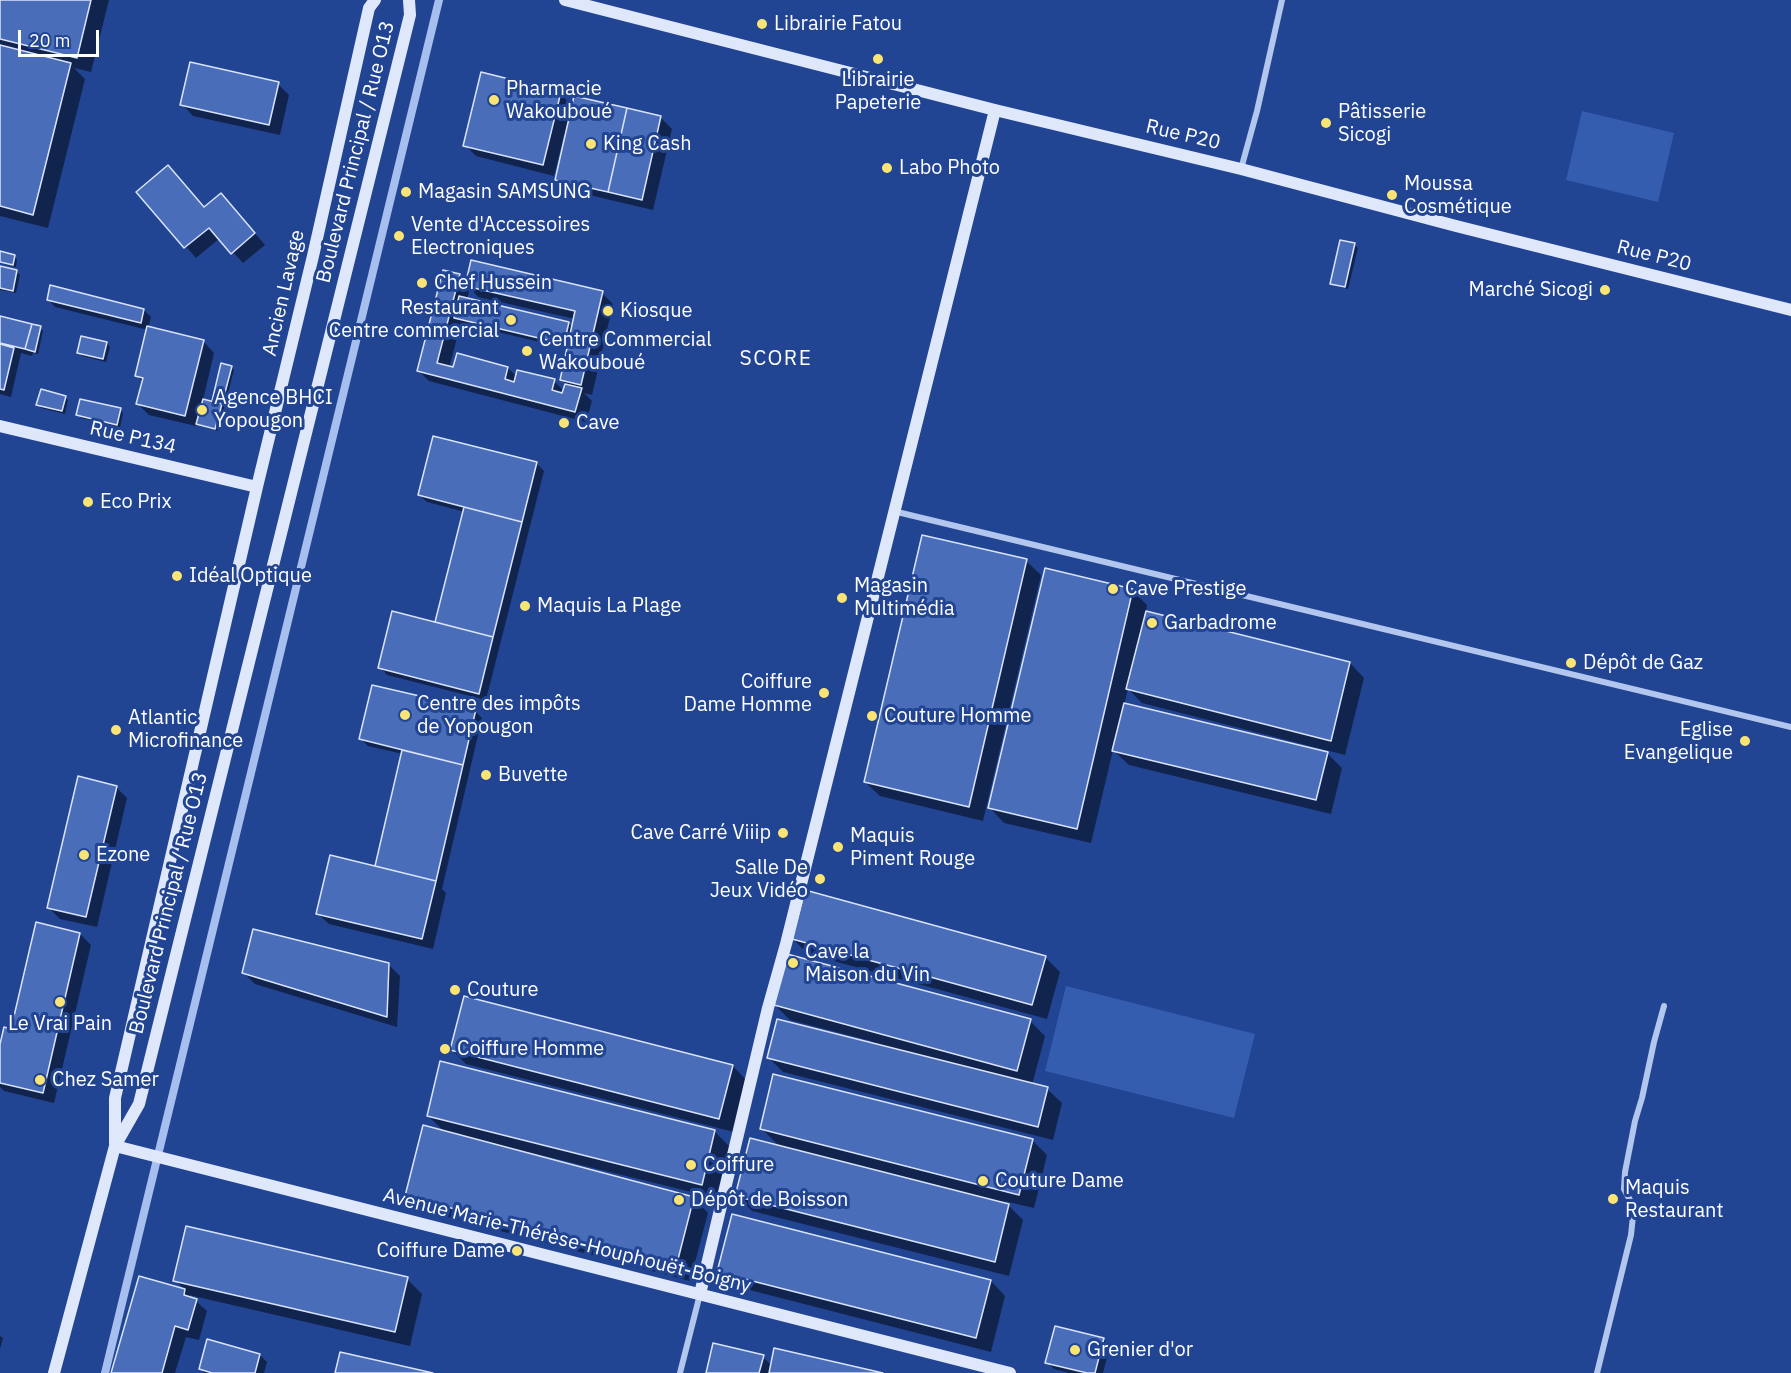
<!DOCTYPE html>
<meta charset="utf-8">
<style>
body{margin:0}
#map{position:relative;width:1791px;height:1373px;overflow:hidden;background:#214493;font-family:"IBM Plex Sans",sans-serif}
canvas{display:block}
.scale{position:absolute;left:18px;top:30px;width:81px;height:27px;box-sizing:border-box;border:3px solid #fff;border-top:0;padding-left:8px;font-size:18px;line-height:21px;white-space:nowrap;color:#fff;-webkit-text-stroke:4px #214493;paint-order:stroke}
</style>
<div id="map">
<canvas width="1791" height="1373"></canvas>
<div class="scale">20 m</div>
</div>
<script>
const c = document.querySelector('canvas').getContext('2d');
c.lineJoin = 'round';
function fillPath(path, color) { c.fillStyle = color; c.fill(path, 'evenodd'); }
const poly = rows => new Path2D(rows.map(r => 'M' + r).join(''));
function stroke(path, color, width, dash) { c.strokeStyle = color; c.lineWidth = width; c.lineCap = dash ? 'butt' : 'round'; c.setLineDash(dash || []); c.stroke(path); }
function drawText(font, color, halo, rows, align = 'center') {
  c.font = font + ' "IBM Plex Sans",sans-serif'; c.lineWidth = 6; c.setLineDash([]); c.textBaseline = 'middle'; c.strokeStyle = halo; c.fillStyle = color; for (const [text, x, y, turn = 0] of rows) {
    c.save(); c.translate(x, y); c.rotate((+turn || 0) * Math.PI / 180); c.textAlign = isNaN(turn) ? turn : align; if (halo) c.strokeText(text, 0, 0); c.fillText(text, 0, 0); c.restore();
  }
}
const green = poly([
 [1582,111,1674,133,1658,202,1566,180],
 [1066,986,1255,1034,1234,1118,1045,1071]
]);
const shadow = poly([
 [0,0,109,0,91,72,74,68,85,79,48,228,0,216],
 [278,84,289,95,280,135,193,116,182,104],
 [560,94,574,107,576,98,661,118,672,129,653,210,568,190,557,179,567,136,564,135,554,176,476,156,465,145],
 [138,192,205,209,232,206,265,245,243,263,220,238,196,258],
 [1354,245,1358,248,1348,289,1335,286,1331,283],
 [0,253,14,256,17,260,16,267,0,263],
 [0,268,16,272,20,275,16,293,0,290],
 [459,275,467,284,602,293,613,304,592,395,584,393,592,401,586,422,429,381,418,370],
 [470,288,478,297,575,319,573,328,568,323,467,299],
 [461,323,568,349,561,379,566,384,564,391,554,381,517,377,508,368,449,368],
 [48,299,144,310,151,317,148,328,203,341,214,353,203,400,213,403,222,365,231,367,234,370,218,431,201,426,197,422,196,426,149,415,138,404,143,382,137,376,148,330,55,307],
 [0,317,40,328,43,331,38,354,33,353,32,356,21,353,11,397,0,394],
 [107,343,110,347,106,362,82,356,79,353],
 [65,397,68,400,65,414,41,408,38,405],
 [120,409,123,413,120,427,81,418,78,415],
 [536,463,544,471,486,700,387,675,380,667,436,624,465,512,427,502,419,495],
 [1026,561,1041,575,983,821,880,796,865,782],
 [1132,590,1147,605,1146,612,1350,663,1364,678,1345,755,1142,703,1128,689,1124,705,1327,753,1342,768,1331,814,1129,765,1113,750,1091,843,1004,823,990,808],
 [475,711,482,718,442,889,446,893,433,949,329,924,317,913,380,869,377,866,403,754,368,746,361,739],
 [116,787,127,798,97,927,60,919,49,908],
 [80,934,91,945,54,1103,4,1091,0,1087,0,1050],
 [793,939,1045,957,1060,972,1047,1019,808,954],
 [389,965,400,976,397,1027,255,984,244,973],
 [775,1005,1030,1021,1045,1036,1032,1085,1047,1089,1062,1103,1053,1140,783,1072,769,1058,870,1044,871,1041,790,1020],
 [452,1050,733,1066,747,1081,734,1132,466,1064],
 [428,1116,714,1131,729,1146,716,1198,528,1152,528,1154,694,1198,708,1213,690,1281,421,1210,407,1196,446,1133],
 [761,1128,1032,1140,1047,1155,1034,1208,1004,1201,1023,1220,1009,1276,752,1211,737,1196,780,1147],
 [719,1272,991,1281,1005,1296,991,1352,734,1286],
 [140,1278,185,1290,175,1280,407,1279,422,1294,410,1346,189,1295,207,1311,199,1340,186,1337,175,1373,113,1373],
 [0,1336,3,1338,0,1349],
 [1103,1339,1110,1346,1103,1373,1069,1373,1054,1369,1047,1362],
 [260,1355,267,1362,264,1373,205,1373,200,1369],
 [763,1357,772,1366,876,1373,708,1373]
]);
const stream = poly([
 [105,1373,439,0]
]);
const building = poly([
 [0,0,91,0,77,58,0,39,0,0],
 [0,45,71,63,33,215,0,206,0,45],
 [190,62,279,82,269,125,180,105,190,62],
 [481,72,561,92,543,165,463,146,481,72],
 [574,96,627,108,608,192,555,180,574,96],
 [627,108,661,116,642,200,608,192,627,108],
 [168,165,204,207,221,193,255,233,231,254,209,228,184,248,136,192,168,165],
 [1340,240,1355,243,1345,287,1330,284,1340,240],
 [0,251,15,255,13,265,0,262,0,251],
 [471,260,603,291,581,385,560,380,575,311,465,286,471,260],
 [0,266,17,270,13,291,0,288,0,266],
 [443,270,460,274,437,363,453,367,457,353,508,367,505,379,514,382,517,370,555,379,552,390,562,393,565,384,582,388,575,412,417,371,443,270],
 [50,285,144,309,141,323,47,300,50,285],
 [459,296,569,322,564,344,454,318,459,296],
 [0,316,32,324,25,349,0,343,0,316],
 [32,324,41,326,35,352,25,349,32,324],
 [147,326,204,340,185,416,136,404,143,378,135,376,147,326],
 [81,336,107,342,103,359,77,353,81,336],
 [0,344,14,348,4,390,0,389,0,344],
 [221,363,232,366,222,404,212,401,221,363],
 [41,389,66,396,62,411,36,405,41,389],
 [80,399,121,408,117,425,76,415,80,399],
 [203,399,222,404,215,429,196,424,203,399],
 [433,436,537,462,522,522,418,495,433,436],
 [464,507,522,522,493,637,435,622,464,507],
 [922,535,1027,559,969,807,864,782,922,535],
 [1045,568,1133,589,1077,829,988,808,1045,568],
 [392,611,493,637,479,694,378,668,392,611],
 [1146,611,1350,662,1331,741,1126,689,1146,611],
 [372,685,476,709,463,765,359,739,372,685],
 [1124,703,1328,752,1316,800,1112,751,1124,703],
 [402,750,463,765,436,881,375,866,402,750],
 [78,776,117,786,86,917,47,908,78,776],
 [330,855,436,881,422,939,316,914,330,855],
 [805,890,1046,956,1032,1005,792,939,805,890],
 [36,922,80,933,43,1093,0,1083,0,1044,4,1027,11,1029,36,922],
 [253,929,389,963,387,1017,242,973,253,929],
 [787,954,1031,1019,1017,1071,774,1005,787,954],
 [464,996,733,1065,719,1119,450,1050,464,996],
 [777,1019,1048,1087,1038,1127,767,1058,777,1019],
 [440,1061,715,1130,702,1185,427,1116,440,1061],
 [773,1074,1033,1139,1019,1195,760,1129,773,1074],
 [423,1125,694,1197,676,1267,405,1196,423,1125],
 [750,1138,1009,1204,995,1262,735,1196,750,1138],
 [732,1214,991,1280,976,1338,717,1272,732,1214],
 [186,1226,408,1277,395,1332,173,1281,186,1226],
 [139,1276,185,1289,184,1295,197,1299,188,1330,175,1326,162,1373,111,1373,139,1276],
 [1055,1326,1104,1338,1095,1373,1087,1373,1045,1363,1055,1326],
 [207,1339,260,1354,255,1373,212,1373,199,1369,207,1339],
 [713,1343,764,1355,759,1373,706,1373,713,1343],
 [774,1348,883,1373,769,1373,774,1348],
 [340,1352,433,1373,335,1373,340,1352]
]);
const street = poly([
 [1241,169,1257,111,1282,0],
 [893,511,1791,727],
 [680,1373,700,1294],
 [1597,1373,1631,1235,1633,1216,1631,1202,1624,1189,1625,1172,1635,1121,1642,1098,1654,1042,1664,1006]
]);
const secondary = poly([
 [565,0,995,110,1241,169,1456,226,1791,310],
 [0,426,257,487],
 [115,1144,115,1098,257,487,313,256,369,8,375,0],
 [115,1146,1010,1373],
 [700,1294,768,1008,786,944,995,110],
 [54,1373,115,1146,139,1104,410,15,409,0]
]);
const markers = [
 [762,24,6,"#fae574"],
 [878,59,6,"#fae574"],
 [494,100,6,"#fae574"],
 [1326,123,6,"#fae574"],
 [591,144,6,"#fae574"],
 [887,168,6,"#fae574"],
 [406,192,6,"#fae574"],
 [1392,195,6,"#fae574"],
 [399,236,6,"#fae574"],
 [422,283,6,"#fae574"],
 [1605,290,6,"#fae574"],
 [608,311,6,"#fae574"],
 [511,320,6,"#fae574"],
 [527,351,6,"#fae574"],
 [202,410,6,"#fae574"],
 [564,423,6,"#fae574"],
 [88,502,6,"#fae574"],
 [177,576,6,"#fae574"],
 [1113,589,6,"#fae574"],
 [842,598,6,"#fae574"],
 [525,606,6,"#fae574"],
 [1152,623,6,"#fae574"],
 [1571,663,6,"#fae574"],
 [824,693,6,"#fae574"],
 [405,715,6,"#fae574"],
 [872,716,6,"#fae574"],
 [116,730,6,"#fae574"],
 [1745,741,6,"#fae574"],
 [486,775,6,"#fae574"],
 [783,833,6,"#fae574"],
 [838,847,6,"#fae574"],
 [84,855,6,"#fae574"],
 [820,879,6,"#fae574"],
 [793,963,6,"#fae574"],
 [455,990,6,"#fae574"],
 [60,1002,6,"#fae574"],
 [445,1049,6,"#fae574"],
 [40,1080,6,"#fae574"],
 [691,1165,6,"#fae574"],
 [983,1181,6,"#fae574"],
 [1613,1199,6,"#fae574"],
 [679,1200,6,"#fae574"],
 [517,1251,6,"#fae574"],
 [1075,1350,6,"#fae574"]
];
const poiNames = [
 ["Librairie Fatou",774,24],
 ["Librairie",878,80,"center"],
 ["Papeterie",878,103,"center"],
 ["Pharmacie",506,89],
 ["Wakouboué",506,112],
 ["Pâtisserie",1338,112],
 ["Sicogi",1338,135],
 ["King Cash",603,144],
 ["Labo Photo",899,168],
 ["Moussa",1404,184],
 ["Cosmétique",1404,207],
 ["Magasin SAMSUNG",418,192],
 ["Vente d'Accessoires",411,225],
 ["Electroniques",411,248],
 ["Chef Hussein",434,283],
 ["Marché Sicogi",1593,290,"right"],
 ["Restaurant",499,308,"right"],
 ["Centre commercial",499,331,"right"],
 ["Kiosque",620,311],
 ["Centre Commercial",539,340],
 ["Wakouboué",539,363],
 ["Agence BHCI",214,398],
 ["Yopougon",214,421],
 ["Cave",576,423],
 ["Eco Prix",100,502],
 ["Idéal Optique",189,576],
 ["Magasin",854,586],
 ["Multimédia",854,609],
 ["Cave Prestige",1125,589],
 ["Maquis La Plage",537,606],
 ["Garbadrome",1164,623],
 ["Dépôt de Gaz",1583,663],
 ["Coiffure",812,682,"right"],
 ["Dame Homme",812,705,"right"],
 ["Centre des impôts",417,704],
 ["de Yopougon",417,727],
 ["Couture Homme",884,716],
 ["Atlantic",128,718],
 ["Microfinance",128,741],
 ["Eglise",1733,730,"right"],
 ["Evangelique",1733,753,"right"],
 ["Buvette",498,775],
 ["Cave Carré Viiip",771,833,"right"],
 ["Maquis",850,836],
 ["Piment Rouge",850,859],
 ["Ezone",96,855],
 ["Salle De",808,868,"right"],
 ["Jeux Vidéo",808,891,"right"],
 ["Cave la",805,952],
 ["Maison du Vin",805,975],
 ["Couture",467,990],
 ["Le Vrai Pain",60,1024,"center"],
 ["Coiffure Homme",457,1049],
 ["Chez Samer",52,1080],
 ["Coiffure",703,1165],
 ["Couture Dame",995,1181],
 ["Maquis",1625,1188],
 ["Restaurant",1625,1211],
 ["Dépôt de Boisson",691,1200],
 ["Coiffure Dame",505,1251,"right"],
 ["Grenier d'or",1087,1350]
];
const streetNames = [
 ["Rue P20",1183,135,13],
 ["Boulevard Principal / Rue O13",356,152,-76],
 ["Rue P20",1654,256,14],
 ["Ancien Lavage",284,293,-77],
 ["Rue P134",133,438,13],
 ["Boulevard Principal / Rue O13",169,903,-76],
 ["Avenue Marie-Thérèse-Houphouët-Boigny",567,1241,14]
];
const neighbourhoodNames = [
 ["SCORE",776,359]
];
fillPath(green, '#345db0');
fillPath(shadow, '#0007');
stroke(stream, '#a7bfef', 8);
fillPath(building, '#496db9');
stroke(building, '#d9e3fa', 1.5);
stroke(street, '#b3c6ed', 6);
stroke(secondary, '#dfe7fa', 12);
for (const [x, y, r, color] of markers) { const dot = new Path2D(); dot.arc(x, y, r, 0, 2 * Math.PI); c.fillStyle = color; c.fill(dot); stroke(dot, '#214493', 2); }
drawText('20px', '#fff', '#214493', poiNames, 'left');
drawText('20px', '#fff', '#214493', streetNames);
c.letterSpacing = '1.5px';
drawText('21px', '#fff', '#214493', neighbourhoodNames);
c.letterSpacing = '0px';
</script>
